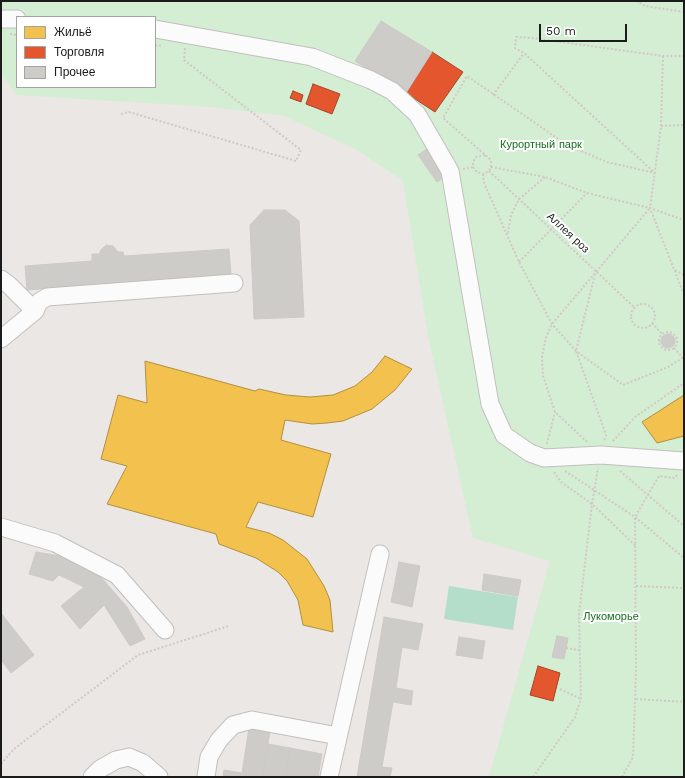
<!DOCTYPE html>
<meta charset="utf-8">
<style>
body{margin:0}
#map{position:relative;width:685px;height:778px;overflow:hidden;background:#eae7e4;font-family:"Work Sans",sans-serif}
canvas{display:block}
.frame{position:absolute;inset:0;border:2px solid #1b1b1b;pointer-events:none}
.legend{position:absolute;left:16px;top:16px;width:140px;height:72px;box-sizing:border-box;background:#fff;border:1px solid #a4a4a4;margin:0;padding:5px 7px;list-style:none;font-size:12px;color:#1b1b1b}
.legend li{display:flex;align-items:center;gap:8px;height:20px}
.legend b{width:20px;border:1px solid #a4a4a4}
.scale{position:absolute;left:539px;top:24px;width:88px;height:18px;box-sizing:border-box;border:2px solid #1b1b1b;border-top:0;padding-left:5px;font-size:12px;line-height:14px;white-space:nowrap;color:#1b1b1b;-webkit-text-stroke:3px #fff;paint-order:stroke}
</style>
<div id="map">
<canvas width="685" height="778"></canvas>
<div class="frame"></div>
<ul class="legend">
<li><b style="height:11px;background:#f2c14e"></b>Жильё</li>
<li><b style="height:11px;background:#e4572e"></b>Торговля</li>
<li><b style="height:11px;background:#ceccc9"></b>Прочее</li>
</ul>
<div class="scale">50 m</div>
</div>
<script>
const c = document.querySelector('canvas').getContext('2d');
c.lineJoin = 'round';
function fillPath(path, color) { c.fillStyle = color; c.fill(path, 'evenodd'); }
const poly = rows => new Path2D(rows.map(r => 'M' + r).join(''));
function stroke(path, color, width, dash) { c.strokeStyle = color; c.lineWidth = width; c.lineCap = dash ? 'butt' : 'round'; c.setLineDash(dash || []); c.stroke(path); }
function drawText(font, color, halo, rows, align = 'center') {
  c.font = font + ' "Work Sans",sans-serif'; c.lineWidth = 4; c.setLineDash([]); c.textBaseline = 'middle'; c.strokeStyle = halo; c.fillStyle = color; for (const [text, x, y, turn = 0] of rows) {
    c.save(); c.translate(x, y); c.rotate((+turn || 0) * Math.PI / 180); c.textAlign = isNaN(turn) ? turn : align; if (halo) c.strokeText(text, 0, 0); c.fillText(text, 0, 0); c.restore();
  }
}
const park = poly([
 [1,1,684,1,684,777,489,777,550,561,473,538,428,336,403,181,357,150,284,116,211,107,17,95,1,73],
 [17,17,155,17,155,87,17,87]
]);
const pitch = poly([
 [449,586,518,597,513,630,444,619]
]);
const homes = poly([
 [385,356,412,369,395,390,372,409,343,421,327,423,312,424,285,420,281,440,331,454,313,517,258,502,246,527,269,533,283,540,307,559,324,586,330,600,333,632,303,625,298,600,287,581,278,572,256,558,219,544,216,534,107,504,127,466,101,459,118,395,147,403,145,361,255,391,259,389,286,395,310,397,333,395,355,386,372,372,385,356],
 [684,395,684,436,657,443,642,422,684,395]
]);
const shops = poly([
 [432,52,463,72,435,112,406,93,432,52],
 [313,84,340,94,332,114,306,104,313,84],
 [293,91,303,95,301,102,290,98,293,91],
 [538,666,560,673,553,701,530,695,538,666]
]);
const building = poly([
 [381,21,432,52,406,93,355,61,381,21],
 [427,149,446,176,437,182,418,155,427,149],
 [264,210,285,210,299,221,304,317,254,319,250,225,264,210],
 [106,245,113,246,118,252,123,252,124,256,229,249,231,275,27,290,25,266,92,261,92,254,99,254,101,250,106,245],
 '661 341a7 7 0 1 1 14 0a7 7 0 1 1-14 0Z',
 [36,552,67,557,99,575,127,607,145,639,130,646,104,605,80,629,61,606,84,587,59,575,53,581,29,574,36,552],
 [399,562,420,566,412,607,391,602,399,562],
 [484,574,521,580,518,596,482,590,484,574],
 [1,613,34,655,11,673,1,660,1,613],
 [384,617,423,624,418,650,402,647,396,688,413,691,411,705,393,702,382,767,392,768,390,777,357,777,384,617],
 [557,636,568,638,564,659,552,657,557,636],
 [459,637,485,641,482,659,456,655,459,637],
 [249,728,270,732,262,777,223,777,224,770,242,773,249,728],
 [268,744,290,748,285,777,262,777,268,744],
 [290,748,322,754,318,777,285,777,290,748]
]);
const path = poly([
 [636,1,645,6,684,12],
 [10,34,17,35],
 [155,45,163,46],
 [663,56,661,126,650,208,684,295],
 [493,95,524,53],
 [121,114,129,112,296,161,301,150,184,60,185,48],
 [661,126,684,125],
 [485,155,476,157,473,162,473,167,477,172,483,174,489,171,491,167,491,160,443,118,467,76,567,145,607,162,655,173,524,53,515,48,516,37,532,38,663,56,684,56],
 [491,167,545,177,587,193,650,208,684,220],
 [463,169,473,167],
 [489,171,634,307],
 [483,174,484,183,519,262,552,324,576,351,623,385,668,367,684,357],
 [508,233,511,215,519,199,545,177],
 [519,262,587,193],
 [596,270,576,351,606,435,604,441],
 [675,270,684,275],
 '631 316a12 12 0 1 1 24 0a12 12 0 1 1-24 0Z',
 [652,323,662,334],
 '659 341a9 9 0 1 1 18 0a9 9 0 1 1-18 0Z',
 [674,348,683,358],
 [613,441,635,417,684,383],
 [587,442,555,412,543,376,542,357,546,337,552,324,650,208],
 [547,444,555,412],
 [565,471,635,517,684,558],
 [620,471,684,526],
 [554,472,561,482,592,504,636,546],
 [636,586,684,588],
 [566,648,579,650],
 [560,689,581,699],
 [636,699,684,702],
 [1,764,14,749,138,655,229,626],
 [533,777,575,717,581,699,579,614,592,504,598,468],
 [622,777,633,757,636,672,635,517,659,476,675,478,677,475]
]);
const minor = poly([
 [1,19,17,19],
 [155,29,312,57,371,80,392,91,417,114,450,171,490,404,504,435,530,453,544,458,601,455,684,461],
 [1,279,9,285,35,311],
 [1,339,35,311,39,302,47,297,234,283],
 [1,527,55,543,117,575,165,630],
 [92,777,100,769,116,760,129,757,143,763,159,777],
 [206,777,209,757,219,740,233,725,252,720,338,736],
 [329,777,380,554]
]);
const parkNames = [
 ["Курортный парк",541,145],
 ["Лукоморье",611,617]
];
const streetNames = [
 ["Аллея роз",568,233,43]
];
fillPath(park, '#d4eed3');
fillPath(pitch, '#b4ddca');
fillPath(homes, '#f2c14e');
stroke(homes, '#b28f3f', 1);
fillPath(shops, '#e4572e');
stroke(shops, '#a84528', 1);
fillPath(building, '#ceccc9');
stroke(building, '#cdc9c6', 1);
stroke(minor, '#c1bfbe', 19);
stroke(path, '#d3c7c6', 2, [2, 2]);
stroke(minor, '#fcfbfb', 17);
drawText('11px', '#156d1c', '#fff', parkNames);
drawText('11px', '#1b1b1b', '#fff', streetNames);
</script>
